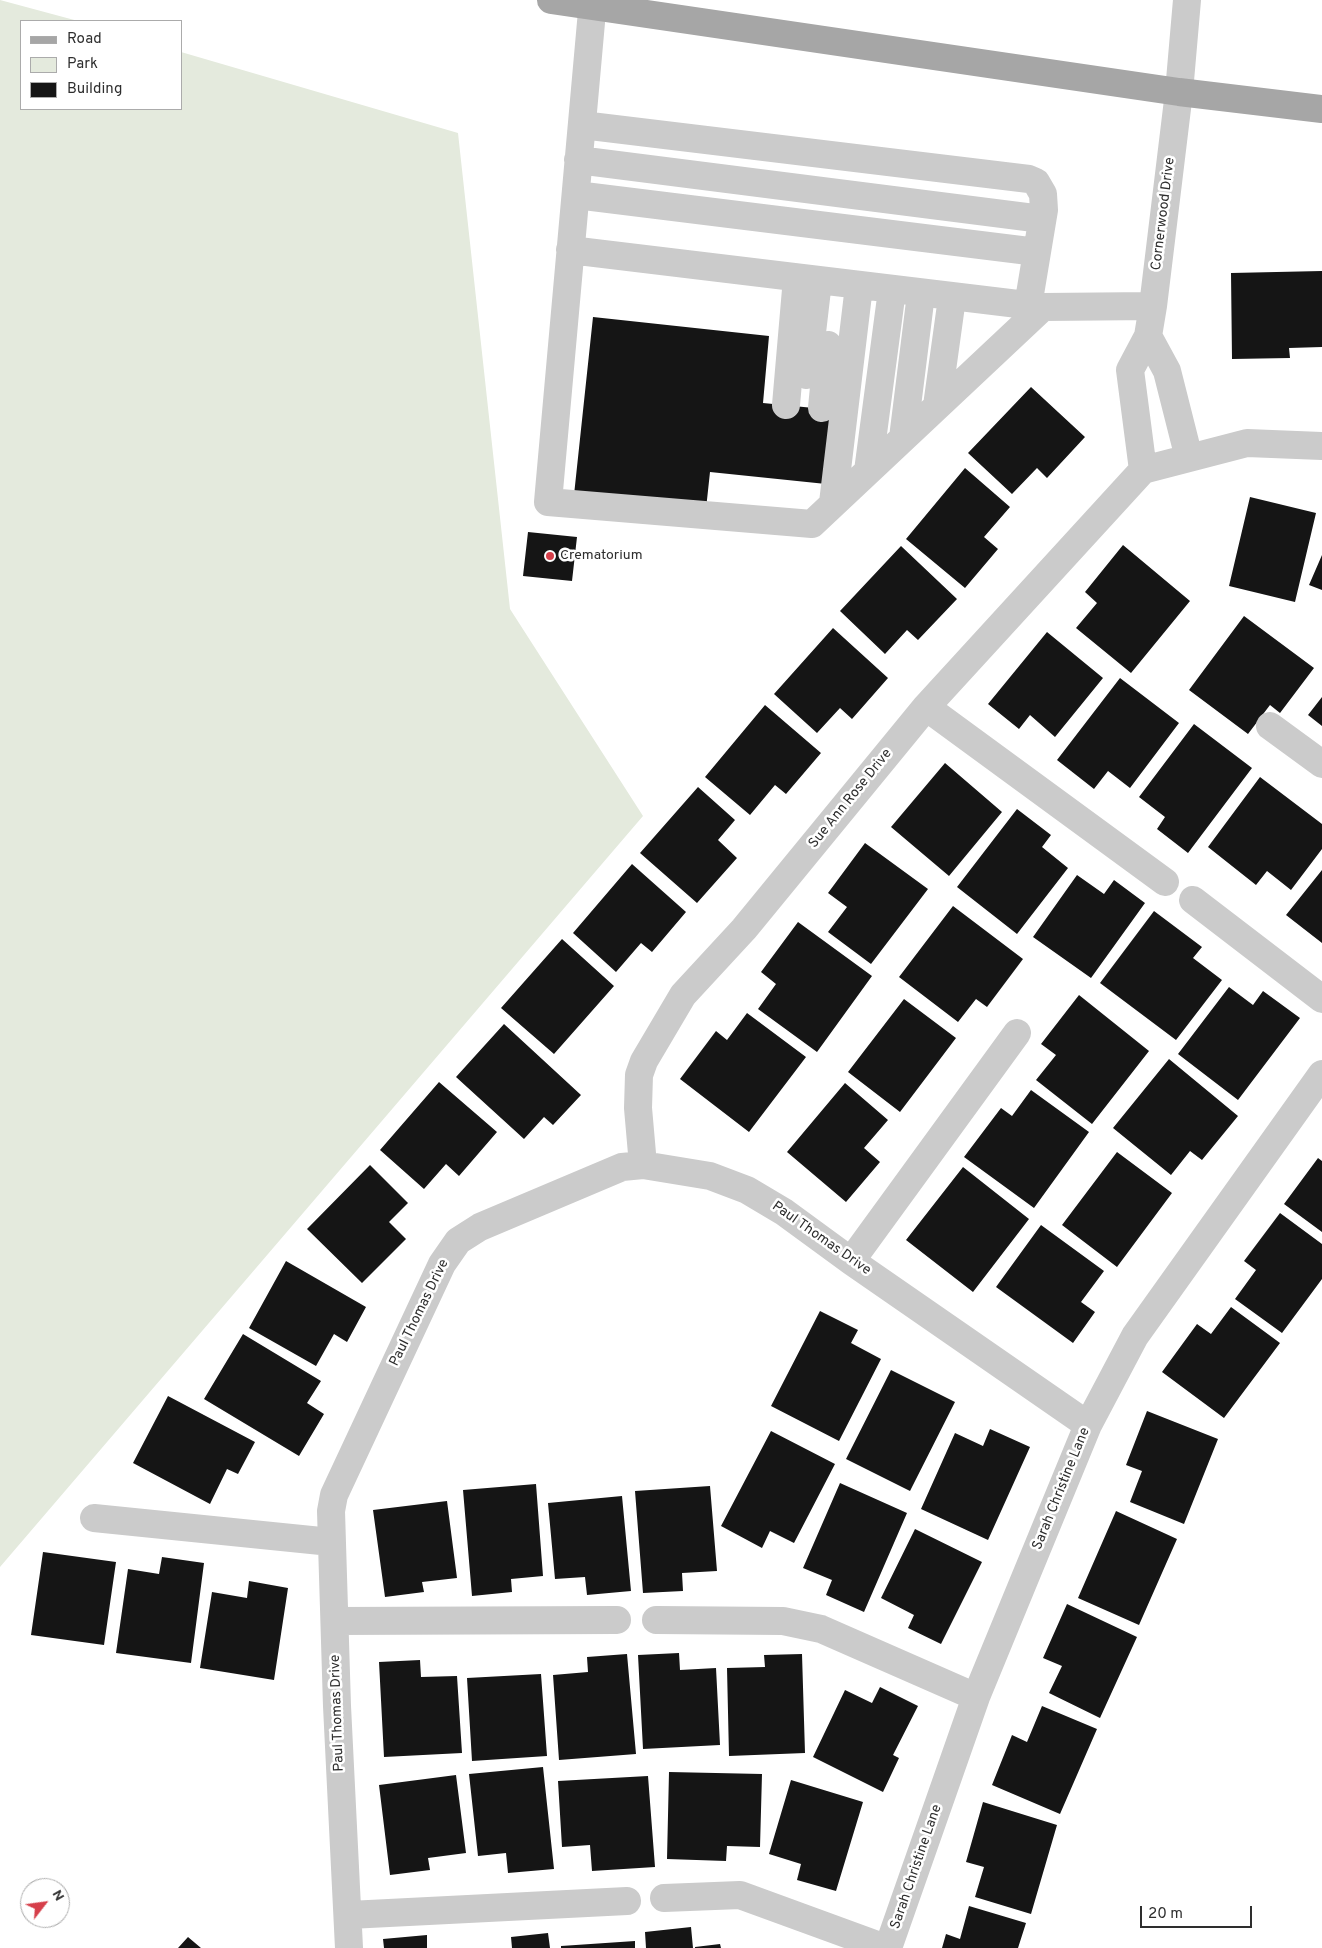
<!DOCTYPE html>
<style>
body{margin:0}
#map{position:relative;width:1322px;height:1948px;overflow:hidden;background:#fff;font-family:Overpass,sans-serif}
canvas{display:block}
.legend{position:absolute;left:20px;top:20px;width:162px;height:90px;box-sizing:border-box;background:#fff;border:1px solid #ababab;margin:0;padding:6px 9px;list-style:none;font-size:15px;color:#2e2e2e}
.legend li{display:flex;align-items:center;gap:10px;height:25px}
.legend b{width:25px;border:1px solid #ababab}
.north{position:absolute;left:20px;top:1878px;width:50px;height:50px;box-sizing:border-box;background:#fff;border:1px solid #ababab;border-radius:50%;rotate:60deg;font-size:14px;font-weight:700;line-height:20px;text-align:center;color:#2e2e2e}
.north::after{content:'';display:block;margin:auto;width:18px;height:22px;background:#d63f4a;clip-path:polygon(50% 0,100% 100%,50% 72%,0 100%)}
.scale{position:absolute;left:1140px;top:1906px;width:112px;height:22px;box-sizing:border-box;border:2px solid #2e2e2e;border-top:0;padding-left:6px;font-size:15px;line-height:18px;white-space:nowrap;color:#2e2e2e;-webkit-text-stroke:4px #fff;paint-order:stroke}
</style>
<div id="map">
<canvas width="1322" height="1948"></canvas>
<ul class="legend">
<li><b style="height:6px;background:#a6a6a6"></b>Road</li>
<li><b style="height:14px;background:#e4eadd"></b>Park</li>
<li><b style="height:14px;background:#151515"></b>Building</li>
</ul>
<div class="north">N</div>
<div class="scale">20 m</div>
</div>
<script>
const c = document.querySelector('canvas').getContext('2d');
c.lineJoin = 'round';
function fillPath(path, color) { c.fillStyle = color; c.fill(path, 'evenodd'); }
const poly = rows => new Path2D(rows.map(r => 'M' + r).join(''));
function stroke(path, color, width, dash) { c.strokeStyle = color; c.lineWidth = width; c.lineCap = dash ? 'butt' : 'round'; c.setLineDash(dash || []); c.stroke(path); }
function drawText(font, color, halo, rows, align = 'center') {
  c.font = font + ' Overpass,sans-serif'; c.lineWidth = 5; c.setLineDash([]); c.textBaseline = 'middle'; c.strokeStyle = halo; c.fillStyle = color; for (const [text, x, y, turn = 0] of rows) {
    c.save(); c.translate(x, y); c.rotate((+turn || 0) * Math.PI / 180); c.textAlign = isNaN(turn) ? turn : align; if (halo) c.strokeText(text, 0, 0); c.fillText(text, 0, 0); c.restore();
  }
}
const green = poly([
 [0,0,78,21,21,21,21,109,181,109,181,52,458,133,510,609,643,816,0,1567]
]);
const building = poly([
 [1322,271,1322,347,1289,348,1290,358,1232,359,1231,273],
 [593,317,769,336,763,403,834,410,826,484,710,472,706,509,574,495],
 [1031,387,1085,437,1047,478,1037,468,1012,494,968,453],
 [965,468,1010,507,984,537,998,549,965,588,906,539],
 [1250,497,1316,513,1295,602,1229,586],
 [528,532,577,537,572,581,523,576],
 [1123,545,1190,601,1131,673,1076,628,1097,603,1085,592],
 [901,546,957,599,918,640,907,630,885,654,840,611],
 [1322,555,1322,590,1309,585],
 [1244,616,1314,668,1280,713,1270,705,1248,734,1189,690],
 [833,628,888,678,852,719,840,708,817,733,774,694],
 [1047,632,1103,678,1055,737,1030,715,1019,729,988,704],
 [1120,678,1179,723,1130,788,1108,771,1094,789,1057,760],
 [1322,697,1322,726,1308,715],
 [765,705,821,753,786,794,775,785,750,815,705,777],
 [1194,724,1252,768,1188,853,1157,829,1165,817,1139,797],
 [945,763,1002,812,949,876,891,827],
 [1260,777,1322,824,1322,849,1291,890,1267,871,1256,885,1208,847],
 [698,787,735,820,718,840,737,858,697,903,640,853],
 [1017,809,1051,835,1042,847,1068,868,1017,934,957,887],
 [865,843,928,889,871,964,828,932,847,907,828,893],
 [632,864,686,912,652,952,641,943,616,972,573,933],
 [1322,870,1322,943,1286,915],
 [1077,875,1104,894,1114,880,1145,903,1091,978,1033,937],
 [953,906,1023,959,987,1007,976,999,958,1022,899,977],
 [1154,911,1202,947,1193,958,1222,980,1176,1040,1100,983],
 [798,922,872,976,817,1052,758,1009,776,984,761,972],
 [562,939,614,986,554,1054,501,1008],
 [1229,987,1253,1005,1263,991,1300,1018,1238,1100,1178,1054],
 [1079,995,1149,1051,1092,1124,1036,1080,1056,1055,1041,1044],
 [904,999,956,1038,900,1112,848,1072],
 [747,1013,806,1057,749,1132,680,1079,716,1031,727,1040],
 [504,1024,581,1095,553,1125,544,1117,524,1139,456,1077],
 [1169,1059,1238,1116,1202,1160,1190,1151,1171,1175,1113,1128],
 [439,1082,497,1132,459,1176,446,1164,424,1189,380,1150],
 [845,1083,888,1120,864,1148,880,1162,846,1202,787,1152],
 [1031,1090,1089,1132,1034,1208,964,1157,1001,1108,1012,1116],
 [1117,1152,1172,1193,1117,1267,1062,1225],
 [1318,1158,1322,1161,1322,1232,1284,1204],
 [370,1165,408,1203,389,1222,406,1239,362,1283,307,1229],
 [963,1167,1029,1219,973,1292,906,1240],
 [1280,1213,1322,1244,1322,1279,1282,1333,1235,1299,1256,1270,1244,1261],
 [1041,1225,1104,1271,1081,1302,1095,1312,1073,1343,996,1287],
 [286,1261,366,1307,347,1342,334,1334,316,1366,249,1328],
 [1231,1307,1280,1343,1224,1418,1162,1372,1197,1324,1211,1334],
 [820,1311,858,1330,851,1343,881,1359,839,1441,771,1406],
 [243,1334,321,1381,307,1403,324,1414,299,1456,204,1399],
 [891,1370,955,1402,910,1491,846,1459],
 [168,1396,255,1442,238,1474,227,1469,210,1504,133,1463],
 [1147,1411,1218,1439,1184,1524,1130,1502,1142,1471,1126,1465],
 [990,1429,1030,1447,988,1540,921,1509,955,1433,983,1446],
 [771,1431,835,1464,794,1543,770,1531,762,1548,721,1526],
 [840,1483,907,1513,864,1612,826,1595,832,1580,803,1568],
 [536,1484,543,1576,511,1579,512,1592,472,1596,463,1490],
 [710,1486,717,1571,682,1573,683,1591,643,1593,635,1491],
 [622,1496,631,1591,587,1595,585,1577,555,1579,548,1503],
 [447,1501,457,1578,422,1582,424,1592,385,1597,373,1510],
 [1116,1511,1177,1539,1139,1625,1078,1598],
 [915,1529,982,1562,941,1644,908,1628,914,1615,881,1598],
 [43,1552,116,1562,104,1645,31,1635],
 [162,1557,204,1563,191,1663,116,1653,128,1569,159,1574],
 [249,1581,288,1588,274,1680,200,1668,212,1592,247,1598],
 [1067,1604,1137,1637,1100,1718,1049,1693,1062,1666,1043,1658],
 [679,1653,680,1670,716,1668,720,1745,643,1749,638,1655],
 [627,1654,636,1754,559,1760,553,1675,588,1672,587,1657],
 [802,1654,805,1753,729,1756,727,1668,765,1667,764,1655],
 [420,1660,421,1677,457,1676,462,1753,384,1757,379,1662],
 [541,1674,547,1756,472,1761,467,1678],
 [880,1687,918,1706,893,1755,899,1758,883,1792,813,1757,845,1690,872,1703],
 [1042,1706,1097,1729,1060,1814,992,1785,1012,1735,1027,1742],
 [543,1767,554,1869,508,1873,506,1853,478,1856,469,1774],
 [669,1772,762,1774,760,1847,727,1846,726,1861,667,1859],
 [456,1775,466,1853,428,1858,430,1870,390,1875,379,1785],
 [648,1776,655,1867,592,1871,590,1845,562,1847,558,1781],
 [791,1780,863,1802,836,1891,797,1880,801,1864,769,1854],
 [983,1802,1057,1825,1031,1914,975,1897,984,1867,966,1862],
 [969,1906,1026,1923,1018,1948,942,1948,946,1934,960,1939],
 [691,1927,693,1948,646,1948,645,1932],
 [548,1933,550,1948,512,1948,511,1937],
 [427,1935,427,1948,384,1948,383,1939],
 [188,1937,201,1948,178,1948],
 [635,1941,635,1948,561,1948,561,1946],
 [720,1944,721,1948,695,1948,695,1947]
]);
const minor = poly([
 [593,0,548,502,812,524,1043,307,1153,306],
 [582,125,1029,179,1036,182,1043,194,1044,210,1028,306],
 [578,160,1042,219],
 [576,195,1037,252],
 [570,250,1043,307],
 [1148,336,1167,371,1189,458],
 [807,375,818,281],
 [786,405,797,278],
 [937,406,952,298],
 [822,408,828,345],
 [903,438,921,294],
 [1143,470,1130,370,1148,336,1153,306,1179,92,1187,0],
 [1143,470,1247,443,1322,446],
 [868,471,892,290],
 [833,503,859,286],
 [926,707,1165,882],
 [1270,726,1322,764],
 [1193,900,1322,999],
 [643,1165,638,1108,639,1075,644,1061,683,995,744,929,926,707,1143,470],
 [851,1261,1017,1033],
 [94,1518,331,1542],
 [656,1620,783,1621,821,1629,976,1697],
 [335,1621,617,1620],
 [664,1898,740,1895,885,1948],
 [349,1915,627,1901],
 [349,1948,337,1706,331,1511,334,1495,442,1264,458,1241,480,1227,622,1167,643,1165,710,1176,747,1190,784,1212,851,1261,1088,1425],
 [888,1948,976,1697,1088,1425,1135,1336,1322,1074]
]);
const major = poly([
 [551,0,1179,92,1322,109]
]);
const markers = [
 [550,556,5,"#d63f4a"]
];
const streetNames = [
 ["Cornerwood Drive",1164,214,-83],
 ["Sue Ann Rose Drive",851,799,-51],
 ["Paul Thomas Drive",821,1239,35],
 ["Paul Thomas Drive",420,1313,-64],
 ["Sarah Christine Lane",1062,1489,-68],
 ["Paul Thomas Drive",338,1713,-92],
 ["Sarah Christine Lane",917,1867,-71]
];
const poiNames = [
 ["Crematorium",560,556]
];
fillPath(green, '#e4eadd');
fillPath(building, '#151515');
stroke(minor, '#cbcbcb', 28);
stroke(major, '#a6a6a6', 28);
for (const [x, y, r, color] of markers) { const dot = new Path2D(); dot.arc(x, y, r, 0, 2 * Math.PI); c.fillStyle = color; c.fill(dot); stroke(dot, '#fff', 2); }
drawText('14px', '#2e2e2e', '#fff', streetNames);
drawText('14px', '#2e2e2e', '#fff', poiNames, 'left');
</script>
